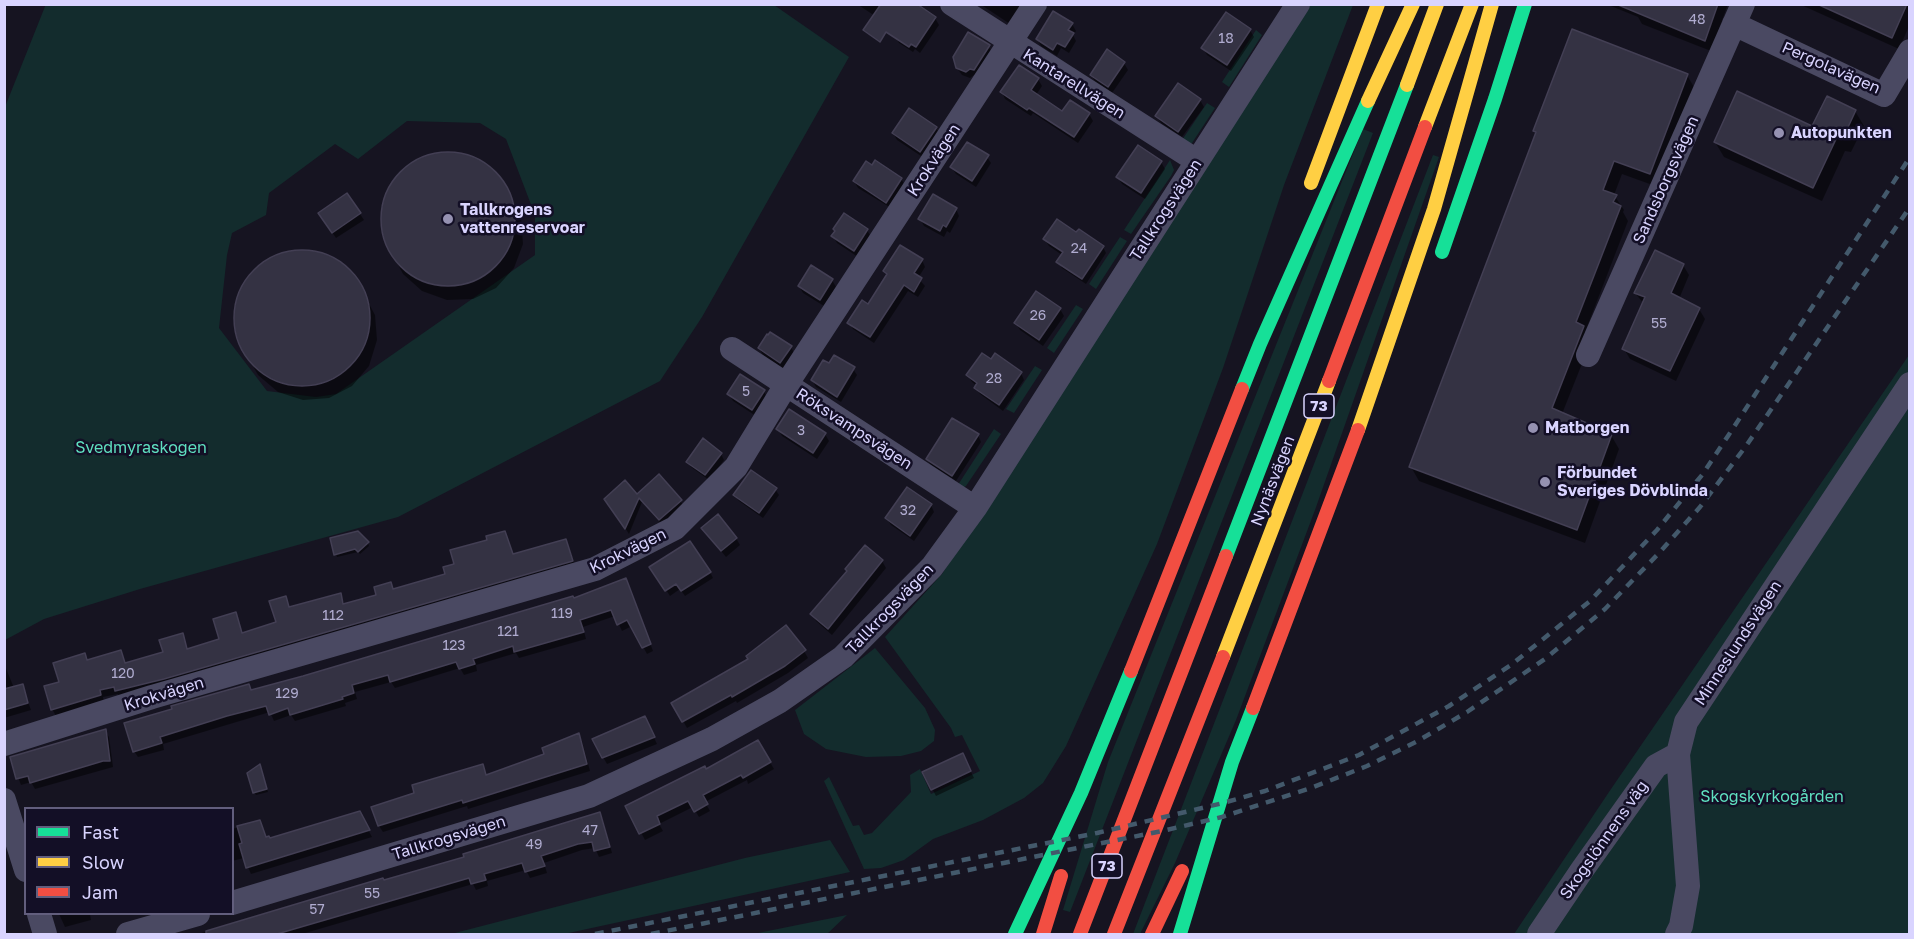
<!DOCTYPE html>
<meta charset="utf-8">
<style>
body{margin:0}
#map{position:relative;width:1914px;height:939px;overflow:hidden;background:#161421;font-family:"Golos Text",sans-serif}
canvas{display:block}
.frame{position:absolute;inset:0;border:6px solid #d9d4ff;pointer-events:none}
.legend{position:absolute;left:24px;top:807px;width:210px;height:108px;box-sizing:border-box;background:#130f26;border:2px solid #625e7d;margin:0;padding:8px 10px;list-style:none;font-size:18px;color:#d9d4ff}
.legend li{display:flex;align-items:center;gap:12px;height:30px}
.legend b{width:30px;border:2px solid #625e7d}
</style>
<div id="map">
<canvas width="1914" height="939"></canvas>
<div class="frame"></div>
<ul class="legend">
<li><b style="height:8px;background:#16e098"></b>Fast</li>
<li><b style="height:8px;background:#ffcf43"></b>Slow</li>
<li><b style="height:8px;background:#f24e42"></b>Jam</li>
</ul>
</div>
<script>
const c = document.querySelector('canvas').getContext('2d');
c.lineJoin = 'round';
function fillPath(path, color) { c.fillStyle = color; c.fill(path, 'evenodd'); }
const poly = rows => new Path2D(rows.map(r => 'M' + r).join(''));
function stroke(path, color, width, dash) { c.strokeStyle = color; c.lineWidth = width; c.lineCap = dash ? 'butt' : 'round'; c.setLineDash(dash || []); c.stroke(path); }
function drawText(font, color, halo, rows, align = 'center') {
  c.font = font + ' "Golos Text",sans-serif'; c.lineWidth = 5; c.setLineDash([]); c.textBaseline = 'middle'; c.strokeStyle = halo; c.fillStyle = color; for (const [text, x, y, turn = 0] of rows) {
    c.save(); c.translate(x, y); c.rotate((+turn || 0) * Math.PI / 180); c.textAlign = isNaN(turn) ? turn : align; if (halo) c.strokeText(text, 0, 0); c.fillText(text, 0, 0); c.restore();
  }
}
const green = poly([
 [46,4,774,5,849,57,702,317,660,381,398,517,140,589,44,619,5,640,5,107],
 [407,121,480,123,506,139,535,215,535,255,336,394,316,397,267,391,219,328,227,255,232,233,266,215,269,193,335,144,358,159],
 [1306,5,1353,5,1284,185,1223,368,1157,544,1066,746,1043,783,1024,798,983,820,933,839,904,860,881,868,864,869,824,781,829,777,853,826,859,825,864,835,872,833,911,792,910,775,920,769,931,794,980,771,962,735,955,737,951,728,885,637,942,574],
 [1256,30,1262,35,1229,87,1222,82],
 [1207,103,1215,108,1192,143,1187,146,1180,143],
 [1363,129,1373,133,1070,912,1063,910,1108,762],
 [1433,155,1439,157,1315,510,1236,720,1175,863,1140,934,1133,934],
 [1170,160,1174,170,1171,176,1131,234,1124,230],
 [1120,237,1127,241,1096,289,1089,284],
 [1076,305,1083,309,1054,353,1047,348],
 [1909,355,1909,934,1514,934,1611,789],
 [1035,366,1042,370,1014,413,1006,409],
 [994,429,1001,434,966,486,960,489,956,488],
 [875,648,925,708,935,730,934,741,921,751,901,756,866,757,826,749,804,734,795,710],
 [830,840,850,872,564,934,451,934,745,858],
 [847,915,827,934,753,934]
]);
const shadow = poly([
 [857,4,887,4,878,18],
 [980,4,1024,4,1010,24],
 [1606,4,1728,4,1711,51,1642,24,1638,17],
 [1799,4,1910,4,1910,24,1899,49],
 [1226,14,1250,30,1254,37,1231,71,1207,55,1203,48],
 [935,18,939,25,920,53,915,49,913,52,899,43,895,36],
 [1072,24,1076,31,1073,35,1076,41,1069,53,1061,48,1057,56,1041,46,1037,39],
 [989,47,992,53,978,76,974,75,970,78,962,75,957,68],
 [1124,63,1128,70,1112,93,1095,81,1091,75],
 [1019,67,1038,79,1042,86,1036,95,1063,113,1089,114,1093,121,1078,143,1033,113,1031,116,1005,99,1002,92],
 [1687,75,1695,89,1658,187,1622,174,1614,195,1624,210,1623,212,1628,221,1585,332,1591,341,1562,414,1611,435,1619,449,1585,543,1419,481,1411,467,1537,135,1535,131],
 [1200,100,1204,107,1182,137,1161,123,1157,116],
 [1855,111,1864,126,1851,152,1845,151,1822,201,1724,157,1715,142,1813,127],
 [936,128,940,134,924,158,897,140,893,133],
 [457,153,482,162,501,179,521,218,523,244,514,268,496,288,473,299,447,300,422,291,403,274,383,236,382,210,390,185,408,166,431,155],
 [987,157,991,163,976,187,956,174,952,168],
 [1161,162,1165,169,1145,199,1122,184,1118,177],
 [901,179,905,185,891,208,858,188,854,181],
 [956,209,959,216,950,233,947,231,944,237,924,226,920,219],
 [360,214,364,220,336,238,324,220],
 [867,230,871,237,858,257,837,243,833,236],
 [1045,240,1103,247,1106,253,1086,284,1062,268,1058,262,1062,255,1049,246],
 [309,251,334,260,354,276,375,315,377,340,369,366,352,386,329,398,303,400,278,392,258,375,237,337,235,310,243,286,260,266,283,254],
 [922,260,925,267,918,278,925,286,918,297,908,291,874,343,853,329,849,323,868,306,888,277,884,271],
 [1683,265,1689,275,1679,299,1699,309,1705,319,1676,381,1630,359,1624,349,1644,304,1635,293],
 [811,267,832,280,836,287,824,306,803,293,799,286],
 [1060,309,1064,316,1043,346,1020,330,1016,323],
 [791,347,794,353,784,369,763,355,759,348],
 [991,361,1021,373,1024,380,1003,411,980,394,976,388,977,386,972,382,968,375],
 [853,369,857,375,841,402,816,387,812,380],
 [764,391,767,398,756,416,733,401,729,394],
 [778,429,825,434,829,441,817,459,782,436],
 [978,435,981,442,956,481,931,465,927,459],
 [721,454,724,460,709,480,691,467,688,462],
 [659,476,685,507,663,526,642,502,629,534,610,505,637,496],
 [775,489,779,495,763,518,739,501,735,495],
 [931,505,934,512,914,541,891,525,887,519],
 [703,529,736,538,740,545,726,557],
 [504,533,513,555,566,540,576,567,120,697,118,694,103,697,104,702,56,716,52,709,61,683,85,655,88,661,120,652,126,665,164,653,182,635,188,650,221,641,235,614,243,634,278,623,285,598,290,609,340,595,345,605,394,591,447,575,456,565,489,541],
 [368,543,369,546,360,554,358,552,337,557,336,554],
 [882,561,886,568,832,635,816,621,812,614],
 [710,572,713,578,685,596,680,589,670,596,655,573],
 [629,587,653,651,647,654,632,626,622,631,615,616,583,627,586,639,519,658,516,653,476,665,477,671,464,675,460,668,395,688,391,682,355,692,357,699,345,703,346,706,295,721,291,715,274,721,270,712,163,744,164,750,138,757,134,751,249,685,252,691,574,600],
 [804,651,808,658,788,673,737,703,736,701,687,728,673,703],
 [5,666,14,688,22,685,31,710,4,718],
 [648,725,657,744,607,764,603,757],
 [105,731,109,737,113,767,35,789,31,782,21,785,11,758],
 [578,735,582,741,590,771,468,809,467,806,383,832,379,826,373,808,416,794,482,766,487,776,546,755],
 [758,742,774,769,748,784,747,780,705,802,710,811,699,817,693,807,659,824,663,831,645,840,627,806,706,771],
 [966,762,974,778,936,796,924,773],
 [261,769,268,792,256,795,254,792],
 [359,813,372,837,251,874,244,858,232,861,232,829,260,821,267,838,269,839],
 [600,813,603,820,612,853,599,857,595,848,582,850,544,863,547,873,530,878,526,870,487,881,488,886,476,890,473,884,302,934,198,934,272,912,465,858],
 [59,914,90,914,91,920,65,927]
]);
const building = poly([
 [881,4,917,4,936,17,916,47,911,44,909,47,886,32,880,42,863,30,881,4],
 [1616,4,1718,4,1705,41,1616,4],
 [1817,4,1907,4,1892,38,1817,4],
 [1053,11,1073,23,1068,30,1074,33,1065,47,1057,43,1053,50,1036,39,1053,11],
 [1226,12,1251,29,1227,65,1201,48,1226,12],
 [1572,29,1688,74,1650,174,1614,161,1603,190,1617,195,1613,202,1621,206,1576,322,1584,326,1552,408,1612,434,1577,530,1409,467,1536,132,1533,131,1572,29],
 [968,32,990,45,974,70,970,69,966,72,956,68,953,57,968,32],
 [1107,49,1125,62,1108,87,1090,75,1107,49],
 [1019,65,1039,78,1031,90,1062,111,1070,100,1090,113,1074,137,1029,108,1027,110,1000,92,1019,65],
 [1178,83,1201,99,1178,132,1155,116,1178,83],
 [1737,91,1812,126,1827,96,1856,110,1843,138,1837,137,1813,188,1714,142,1737,91],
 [909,108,937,127,920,152,892,133,909,108],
 [967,142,989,155,972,181,950,167,967,142],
 [1138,145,1162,161,1141,193,1116,177,1138,145],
 '381 219a67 67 0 1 1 134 0a67 67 0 1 1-134 0Z',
 [875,160,902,178,886,203,853,181,866,161,872,165,875,160],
 [347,193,361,213,332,233,318,213,347,193],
 [933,194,957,208,946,227,943,225,940,231,918,219,933,194],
 [844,213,868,229,854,251,831,236,835,231,833,229,844,213],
 [1057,219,1076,232,1079,229,1104,246,1082,279,1056,262,1063,252,1043,239,1057,219],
 [900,245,923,259,914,273,922,278,914,292,904,285,870,337,847,323,862,300,868,304,887,274,883,271,900,245],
 [1655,250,1684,264,1671,293,1700,308,1670,371,1622,349,1645,297,1634,293,1655,250],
 '234 318a68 68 0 1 1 136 0a68 68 0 1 1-136 0Z',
 [811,265,833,279,820,300,798,286,811,265],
 [1036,291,1061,308,1039,340,1014,323,1036,291],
 [770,332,792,346,780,363,758,348,767,334,768,335,770,332],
 [982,353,991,359,995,353,1022,372,999,405,974,388,977,383,966,375,982,353],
 [834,355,855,367,837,397,811,380,823,360,829,363,834,355],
 [740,374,765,390,752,410,727,394,740,374],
 [789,409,826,433,813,453,776,429,789,409],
 [952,418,979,434,952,476,926,459,952,418],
 [703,438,722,453,705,475,686,462,703,438],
 [751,470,777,488,759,513,733,495,751,470],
 [659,474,682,500,659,520,639,498,625,529,604,499,625,480,637,494,659,474],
 [907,487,932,504,910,536,885,518,907,487],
 [718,514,737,538,721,551,701,528,718,514],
 [358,531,369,542,358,552,355,549,334,555,330,538,358,531],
 [505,531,513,554,566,539,573,561,164,679,115,691,114,687,100,690,101,695,51,710,44,686,59,682,53,663,85,653,87,660,121,650,125,663,163,652,159,640,183,633,187,649,219,639,213,619,236,612,242,633,276,622,269,601,286,596,289,607,341,593,343,604,376,595,374,587,391,582,393,589,445,574,443,567,454,564,450,550,487,540,486,536,505,531],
 [690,541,711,572,681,591,676,584,665,591,649,567,690,541],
 [865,545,883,560,828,629,810,614,847,571,845,569,865,545],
 [626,578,651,644,642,648,627,620,617,625,611,610,580,620,584,632,514,652,513,646,473,659,475,664,459,669,456,662,390,682,388,675,352,685,354,693,342,697,343,699,290,715,288,708,269,715,266,706,227,716,160,737,162,743,133,752,124,723,172,709,171,706,249,684,251,690,303,676,573,596,574,598,626,578],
 [786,625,806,650,785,666,732,697,731,695,682,722,671,703,748,659,746,656,786,625],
 [23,684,28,703,4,710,4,689,23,684],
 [645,716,655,737,602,758,592,739,645,716],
 [106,729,110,761,103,761,30,783,28,776,16,779,10,757,106,729],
 [579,733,587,764,463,803,462,800,378,826,371,807,414,793,412,785,483,764,486,775,544,754,542,748,579,733],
 [758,740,771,762,743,778,741,775,703,795,708,804,694,812,688,801,657,816,660,824,639,834,625,806,705,766,706,769,758,740],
 [963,753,971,771,931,790,922,772,963,753],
 [260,764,267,789,253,793,247,773,260,764],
 [360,811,370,830,246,868,239,844,242,843,237,826,260,820,266,837,269,836,270,838,360,811],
 [600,812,610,847,594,851,592,842,578,844,541,856,545,866,525,872,522,863,484,874,486,880,471,884,469,878,277,934,206,934,206,931,383,878,384,880,464,857,463,854,600,812]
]);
const street = poly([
 [952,4,1197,161],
 [1734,24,1884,95,1910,51],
 [732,349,975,508],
 [1588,355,1743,4],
 [4,744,152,697,595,569,675,528,736,467,786,385,1035,4],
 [4,800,26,870],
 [232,903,589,796,712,739,780,701,843,657,932,567,975,508,1298,4],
 [39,914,45,934],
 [128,934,198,914],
 [1539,934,1582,870,1656,766,1678,754],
 [1677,934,1681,926,1688,886,1678,754,1686,722,1910,384]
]);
const fast = poly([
 [1442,252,1495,99,1525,4],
 [1242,389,1260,344,1368,101],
 [1226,556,1407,85],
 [1015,934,1081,793,1131,671],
 [1180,934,1232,762,1253,708]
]);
const slow = poly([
 [1407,85,1437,4],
 [1368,101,1413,4],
 [1425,127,1472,4],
 [1311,183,1378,4],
 [1358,430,1434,209,1492,4],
 [1223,657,1329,381]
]);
const jam = poly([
 [1329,381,1425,127],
 [1131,671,1242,389],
 [1253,708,1358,430],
 [1043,934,1061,876],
 [1080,934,1226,556],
 [1114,934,1223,657],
 [1152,934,1182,871]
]);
const rail = poly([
 [595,934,1097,833,1223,803,1265,791,1359,755,1449,706,1511,665,1590,601,1657,530,1702,475,1728,436,1910,157],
 [651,934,1162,831,1222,817,1311,788,1367,766,1416,742,1467,712,1545,659,1605,609,1659,553,1700,507,1746,446,1910,207]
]);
const markers = [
 [1779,133,6,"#9591b1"],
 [448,219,6,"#9591b1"],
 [1533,428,6,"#9591b1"],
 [1545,482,6,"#9591b1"]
];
const numberNames = [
 ["48",1697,20],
 ["18",1226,39],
 ["24",1079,249],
 ["26",1038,316],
 ["55",1659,324],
 ["28",994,379],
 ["5",746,392],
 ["3",801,431],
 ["32",908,511],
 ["119",562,614],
 ["112",333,616],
 ["121",508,632],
 ["123",454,646],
 ["120",123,674],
 ["129",287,694],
 ["47",590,831],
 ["49",534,845],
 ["55",372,894],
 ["57",317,910]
];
const shields = [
 [1319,406,30],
 [1107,866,30]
];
const shieldNames = [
 ["73",1319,406],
 ["73",1107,866]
];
const streetNames = [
 ["Pergolavägen",1831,68,24],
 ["Kantarellvägen",1074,84,32],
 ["Krokvägen",934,160,-57],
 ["Sandsborgsvägen",1666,180,-66],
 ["Tallkrogsvägen",1166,210,-57],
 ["Röksvampsvägen",854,429,33],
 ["Nynäsvägen",1273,481,-69],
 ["Krokvägen",628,551,-26],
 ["Tallkrogsvägen",890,609,-46],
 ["Minneslundsvägen",1738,643,-57],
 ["Krokvägen",164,694,-17],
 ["Tallkrogsvägen",449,838,-17],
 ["Skogslönnens väg",1604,840,-55]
];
const poiNames = [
 ["Autopunkten",1791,133],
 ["Tallkrogens",460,210],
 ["vattenreservoar",460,228],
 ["Matborgen",1545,428],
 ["Förbundet",1557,473],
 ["Sveriges Dövblinda",1557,491]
];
const parkNames = [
 ["Svedmyraskogen",141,448],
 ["Skogskyrkogården",1772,797]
];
fillPath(green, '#132c2d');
fillPath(shadow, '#0007');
fillPath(building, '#343243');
stroke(building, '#433f54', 1.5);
stroke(street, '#4a4962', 24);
stroke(fast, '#16e098', 14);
stroke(slow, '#ffcf43', 14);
stroke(jam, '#f24e42', 14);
stroke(rail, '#43596b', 4.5, [9, 8]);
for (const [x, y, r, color] of markers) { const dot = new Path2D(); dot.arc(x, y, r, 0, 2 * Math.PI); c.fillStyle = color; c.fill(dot); stroke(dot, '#130f26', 2); }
drawText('14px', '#b0acd0', null, numberNames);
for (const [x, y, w] of shields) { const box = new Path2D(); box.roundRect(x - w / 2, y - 12, w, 24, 4.5); c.fillStyle = '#130f26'; c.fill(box); stroke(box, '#d9d4ff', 1.5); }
drawText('bold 15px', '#d9d4ff', null, shieldNames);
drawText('16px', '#d9d4ff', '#130f26', streetNames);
drawText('bold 16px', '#d9d4ff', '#130f26', poiNames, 'left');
drawText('16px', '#5fe0c0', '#130f26', parkNames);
</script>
